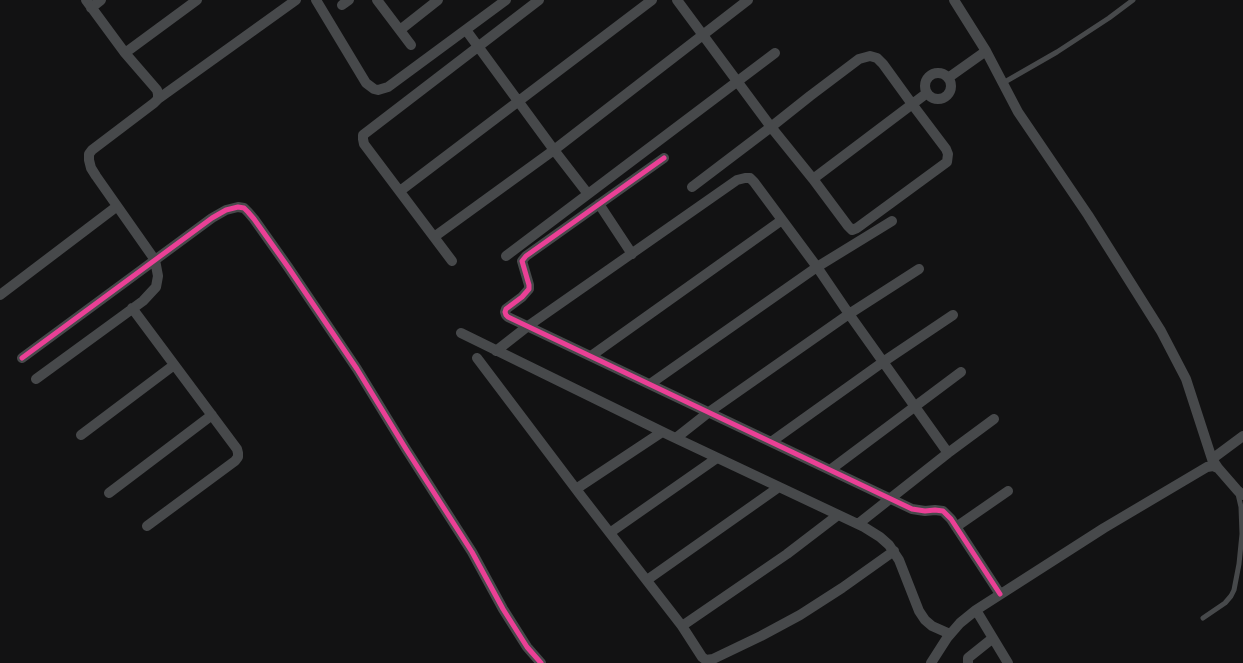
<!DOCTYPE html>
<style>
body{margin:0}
canvas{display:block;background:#121213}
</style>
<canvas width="1243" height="663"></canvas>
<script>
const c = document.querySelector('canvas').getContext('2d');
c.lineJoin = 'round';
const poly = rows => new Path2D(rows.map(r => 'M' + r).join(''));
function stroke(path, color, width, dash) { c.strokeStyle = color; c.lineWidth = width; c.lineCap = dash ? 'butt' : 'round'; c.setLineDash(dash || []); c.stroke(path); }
const lane = poly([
 [1003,83,1057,52,1109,18,1133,0],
 [1203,618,1225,603,1231,596,1234,590,1239,564,1242,534,1241,507,1238,494]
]);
const street = poly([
 [316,0,366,83,374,89,378,90,388,87,506,0],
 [377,0,411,45],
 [677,0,771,127,813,179,848,226,852,230,857,228,947,162,948,154,946,149,912,104,883,64,877,58,870,56,859,59,810,96,771,127,692,187],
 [954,0,986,51,1018,112,1088,215,1161,331,1186,379,1212,459,1218,468],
 [342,5,349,0],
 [91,8,101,0],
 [400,30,438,0],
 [466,30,554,150,588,194],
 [125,53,197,0],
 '925 86a13 13 0 1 1 26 0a13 13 0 1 1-26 0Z',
 [948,78,986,51],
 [158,99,296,0],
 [664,158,526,256,522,261,529,285,529,289,522,297,506,309,505,312,506,315,508,317,912,509,925,511,935,510,943,511,951,519,1000,594],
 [813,179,927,93],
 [400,191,652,0],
 [599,204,632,254],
 [434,237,554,150,748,0],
 [506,256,775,53],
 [452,261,364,144,363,139,363,135,539,0],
 [0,295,116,207],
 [132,308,237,449,238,453,238,457,235,461,147,526],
 [461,333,669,435,864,527,880,537,889,545,899,560,919,611,925,620,932,626,950,634],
 [496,351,528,326,737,180,745,178,750,178,754,182,817,267,849,314,948,453],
 [591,356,782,220],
 [22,358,212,218,226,210,238,207,244,208,248,212,254,219,288,267,357,369,406,449,472,552,503,609,527,647,541,663],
 [477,358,582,497,682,626,702,657,706,660,713,659,761,636,800,615,842,588,894,551],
 [36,379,143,301,156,287,158,276,155,260,96,176,91,168,89,160,89,154,92,150,154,103,158,99,158,94,157,90,125,53,86,0],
 [650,384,817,267,892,221],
 [81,435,174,365],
 [676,438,709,412,849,314,919,269],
 [771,442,883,362,953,315],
 [1212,459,1243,436],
 [830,470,961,372],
 [576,489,662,432],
 [109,493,212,415],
 [858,524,948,453,994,419],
 [956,527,1008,491],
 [611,532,717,458],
 [647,580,779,487],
 [976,610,1008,663],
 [682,626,787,554,838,515],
 [931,663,947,638,960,623,976,610,1104,528,1207,467,1213,466,1218,468,1238,491,1243,495],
 [968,663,968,658,993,638]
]);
const cycleway = poly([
 [664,158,526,256,522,261,529,285,529,289,522,297,506,309,505,312,506,315,508,317,912,509,925,511,935,510,943,511,951,519,1000,594],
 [22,358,212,218,226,210,238,207,244,208,248,212,254,219,288,267,357,369,406,449,472,552,503,609,527,647,541,663]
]);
stroke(lane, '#47494b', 5);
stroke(street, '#47494b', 10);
stroke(cycleway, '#ea4096', 5);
</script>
